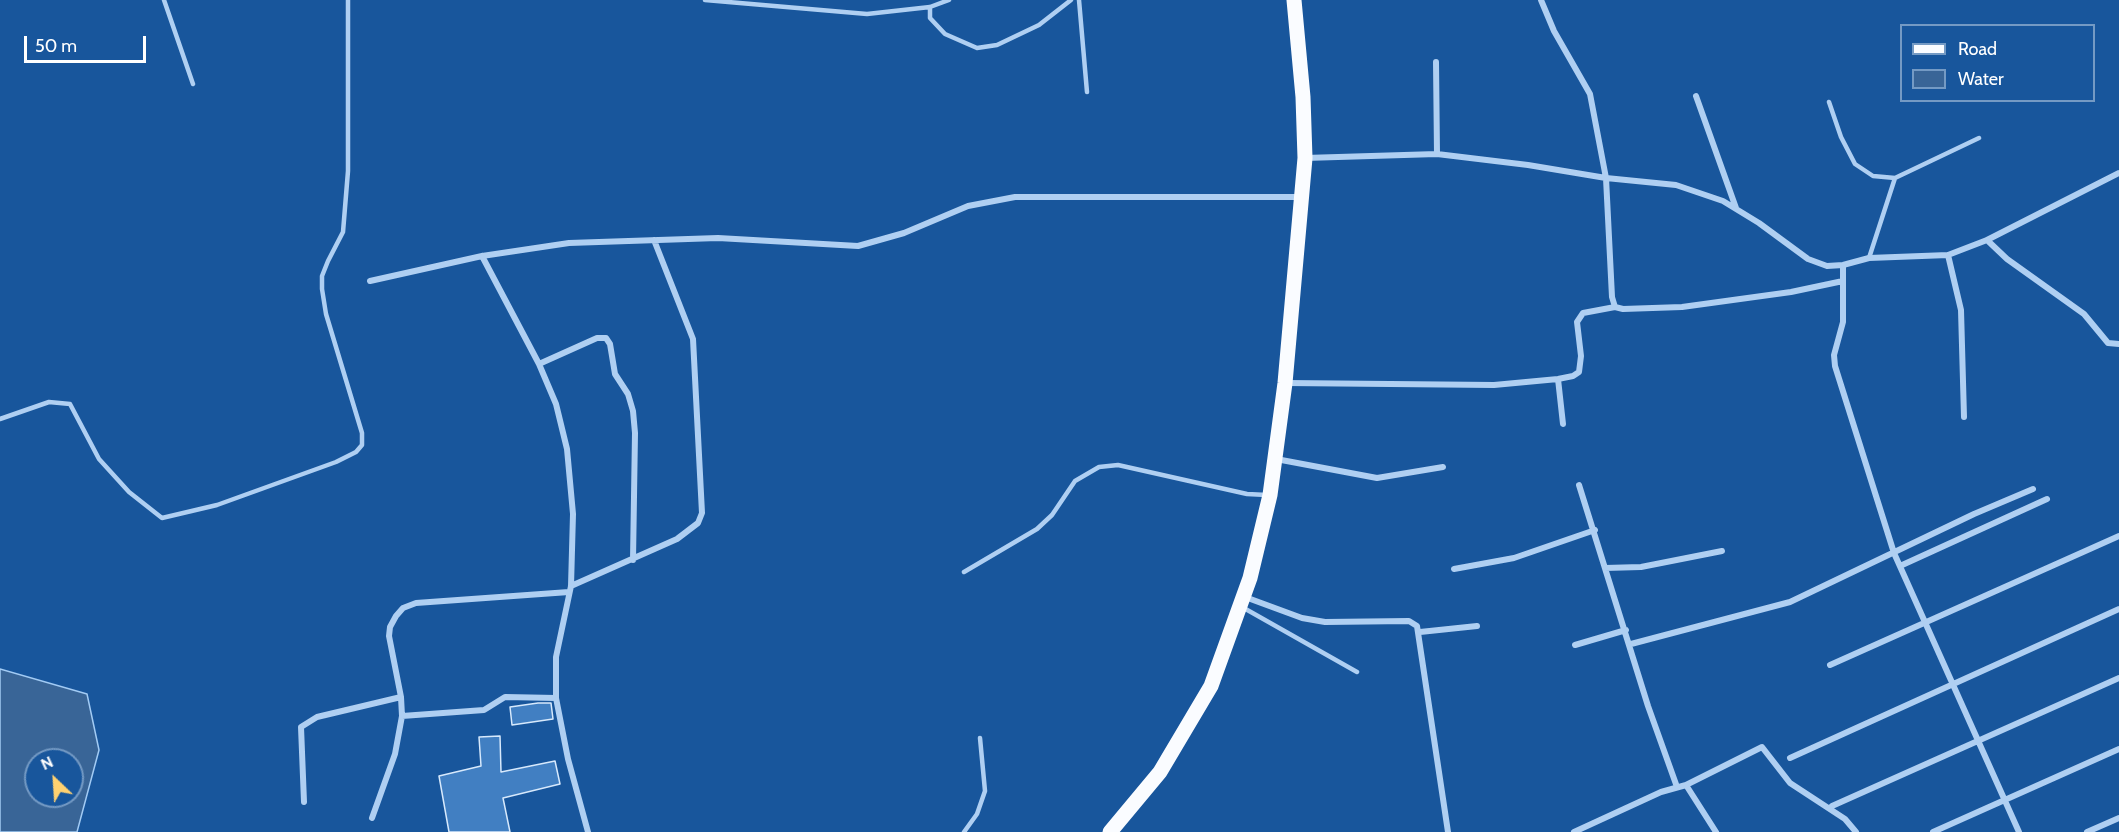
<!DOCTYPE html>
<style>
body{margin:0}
#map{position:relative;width:2119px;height:832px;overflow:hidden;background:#18569c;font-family:Cabin,sans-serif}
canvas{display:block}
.legend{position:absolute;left:1900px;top:24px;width:195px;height:78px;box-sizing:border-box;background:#18569c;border:2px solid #749ac4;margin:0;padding:8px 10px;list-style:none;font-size:18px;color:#fff}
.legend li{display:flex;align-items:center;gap:12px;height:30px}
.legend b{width:30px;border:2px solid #749ac4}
.north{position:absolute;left:24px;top:748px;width:60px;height:60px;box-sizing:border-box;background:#18569c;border:2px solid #749ac4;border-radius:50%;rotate:335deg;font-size:16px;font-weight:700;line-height:24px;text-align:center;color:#fff}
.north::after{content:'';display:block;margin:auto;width:21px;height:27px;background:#ffd170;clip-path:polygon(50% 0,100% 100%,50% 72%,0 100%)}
.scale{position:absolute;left:24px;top:36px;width:122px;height:27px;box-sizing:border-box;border:3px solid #fff;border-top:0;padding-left:8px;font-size:18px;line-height:21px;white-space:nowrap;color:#fff;-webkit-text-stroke:4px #18569c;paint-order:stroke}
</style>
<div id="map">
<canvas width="2119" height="832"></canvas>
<ul class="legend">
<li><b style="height:8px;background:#fafcff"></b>Road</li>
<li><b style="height:16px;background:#396597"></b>Water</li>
</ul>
<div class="north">N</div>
<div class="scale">50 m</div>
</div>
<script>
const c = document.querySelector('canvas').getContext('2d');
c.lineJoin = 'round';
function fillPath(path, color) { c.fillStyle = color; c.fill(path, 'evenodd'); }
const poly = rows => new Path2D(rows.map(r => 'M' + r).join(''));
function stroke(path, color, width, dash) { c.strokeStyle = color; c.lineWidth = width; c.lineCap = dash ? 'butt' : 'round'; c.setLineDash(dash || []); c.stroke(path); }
const water = poly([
 [0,669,87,694,99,750,77,832,0,832,0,669],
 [36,760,72,760,72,796,36,796,36,760]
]);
const building = poly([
 [538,703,551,703,553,719,512,725,510,707,538,703],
 [500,736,501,772,555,761,560,784,503,798,510,832,449,832,439,776,481,766,479,737,500,736]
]);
const service = poly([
 [164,0,193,84],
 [705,0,867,14,930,7,949,0],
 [1079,0,1087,92],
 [930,7,930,18,945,34,977,48,997,45,1039,25,1071,0],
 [1829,102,1841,137,1855,164,1873,176,1895,178],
 [1869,258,1895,178,1979,138],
 [0,419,49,402,70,404,99,459,129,492,162,518,217,505,336,462,356,452,362,445,362,433,326,314,322,289,322,276,328,261,343,232,348,171,348,0],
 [964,572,1037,529,1052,515,1075,481,1099,467,1118,465,1247,494,1267,495],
 [1242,607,1357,672],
 [964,832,977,814,985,791,980,738]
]);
const minor = poly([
 [1541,0,1554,31,1590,94,1606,178,1612,297,1615,307],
 [1436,62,1437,154],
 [1696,96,1736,208],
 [1305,158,1437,154,1528,165,1606,178,1676,185,1723,201,1759,223,1808,259,1827,266,1843,265,1869,258,1948,255,1987,240,2119,173],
 [1987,240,2007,259,2084,314,2108,343,2119,344],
 [1948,255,1961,310,1964,417],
 [482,256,539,364,556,404,567,449,573,514,571,586,556,657,556,698,568,759,588,832],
 [1843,265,1843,322,1834,355,1835,366,1894,553,2019,832],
 [370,281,482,256,569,243,718,238,858,246,904,233,968,206,1015,197,1302,197],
 [539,364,597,338,606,338,610,344,615,374,628,394,633,411,635,433,633,560],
 [1558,379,1563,424],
 [1286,383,1494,385,1558,379,1573,376,1579,372,1581,356,1577,322,1583,313,1615,307,1623,309,1682,307,1791,292,1843,281],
 [1276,459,1377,478,1443,467],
 [1579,485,1648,706,1677,787],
 [1900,566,2047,499],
 [1605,568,1641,567,1722,551],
 [1454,569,1514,558,1595,530],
 [571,586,677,539,698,523,702,513,693,339,654,240],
 [1245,597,1302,618,1325,622,1409,621,1417,626,1448,832],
 [1420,632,1477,626],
 [1631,644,1790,602,1974,514,2033,489],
 [1575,645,1626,630],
 [1830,665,2119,536],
 [402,716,484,710,505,697,556,698],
 [1790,758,2119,609],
 [1686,785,1716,832],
 [304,802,301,727,317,717,401,697],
 [1832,806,2119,678],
 [372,818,395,754,402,716,401,697,389,636,390,627,396,616,403,608,416,603,569,592],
 [1574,832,1661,792,1686,785,1762,747,1790,783,1845,819,1856,832],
 [1933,832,2119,749],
 [2087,832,2119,818]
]);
const primary = poly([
 [1110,832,1160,772,1211,686,1250,578,1270,495,1285,383,1305,158,1303,97,1294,0]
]);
fillPath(water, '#396597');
stroke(water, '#a2cbf4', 1.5);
fillPath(building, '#417fc2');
stroke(building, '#d7e9fc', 1.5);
stroke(service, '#afcff2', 4.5);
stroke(minor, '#afcff2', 6);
stroke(primary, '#fafcff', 15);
</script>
